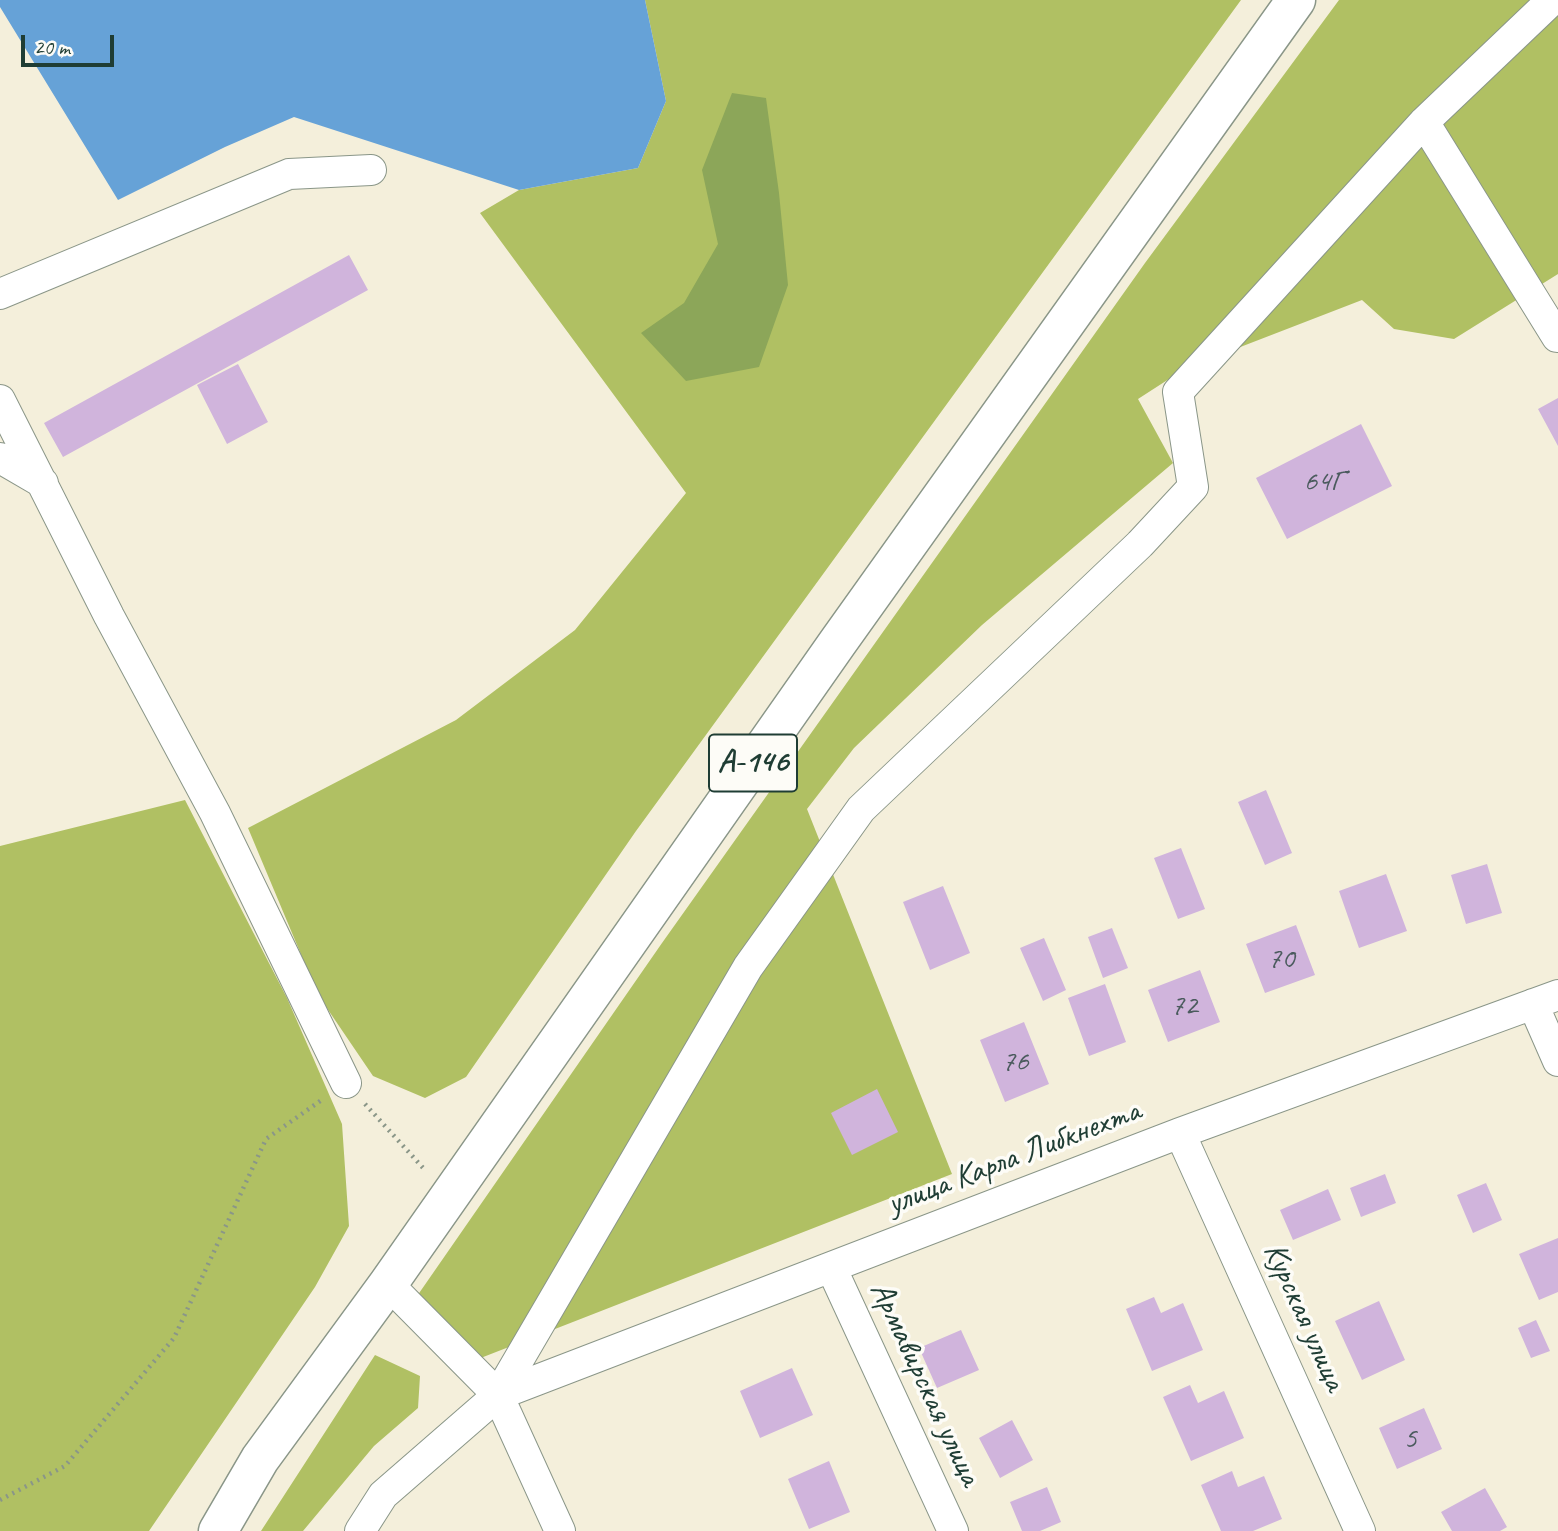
<!DOCTYPE html>
<meta charset="utf-8">
<style>
body{margin:0}
#map{position:relative;width:1558px;height:1531px;overflow:hidden;background:#f4efdb;font-family:Caveat,sans-serif}
canvas{display:block}
.scale{position:absolute;left:21px;top:35px;width:93px;height:32px;box-sizing:border-box;border:4px solid #1f3d34;border-top:0;padding-left:9px;font-size:21px;line-height:24px;white-space:nowrap;color:#1f3d34;-webkit-text-stroke:5px #fdfcf7;paint-order:stroke}
</style>
<div id="map">
<canvas width="1558" height="1531"></canvas>
<div class="scale">20 m</div>
</div>
<script>
const c = document.querySelector('canvas').getContext('2d');
c.lineJoin = 'round';
function fillPath(path, color) { c.fillStyle = color; c.fill(path, 'evenodd'); }
const poly = rows => new Path2D(rows.map(r => 'M' + r).join(''));
function stroke(path, color, width, dash) { c.strokeStyle = color; c.lineWidth = width; c.lineCap = dash ? 'butt' : 'round'; c.setLineDash(dash || []); c.stroke(path); }
function drawText(font, color, halo, rows, align = 'center') {
  c.font = font + ' Caveat,sans-serif'; c.lineWidth = 7; c.setLineDash([]); c.textBaseline = 'middle'; c.strokeStyle = halo; c.fillStyle = color; for (const [text, x, y, turn = 0] of rows) {
    c.save(); c.translate(x, y); c.rotate((+turn || 0) * Math.PI / 180); c.textAlign = isNaN(turn) ? turn : align; if (halo) c.strokeText(text, 0, 0); c.fillText(text, 0, 0); c.restore();
  }
}
const green = poly([
 [645,0,1241,0,636,831,466,1077,425,1098,373,1076,318,995,248,828,456,720,575,630,686,493,480,213,519,190,638,168,666,101],
 [1339,0,1558,0,1558,274,1454,339,1394,329,1362,300,1186,368,1138,399,1173,463,982,625,854,748,807,809,952,1174,473,1361,415,1299,662,943,1145,263],
 [185,800,287,998,342,1124,349,1226,315,1287,149,1531,0,1531,0,846],
 [375,1355,420,1376,418,1408,374,1446,303,1531,261,1531]
]);
const forest = poly([
 [732,93,766,98,779,193,788,285,759,367,686,381,641,333,684,303,718,244,702,170]
]);
const water = poly([
 [0,0,645,0,666,101,638,168,519,190,294,117,225,147,118,200,0,7]
]);
const building = poly([
 [349,255,368,290,63,457,44,423],
 [238,364,268,422,227,444,197,385],
 [1558,398,1558,446,1538,409],
 [1361,424,1392,486,1287,539,1256,478],
 [1266,790,1292,853,1265,865,1238,802],
 [1181,848,1205,909,1178,919,1154,858],
 [1487,864,1502,913,1466,924,1451,875],
 [1386,874,1407,931,1359,948,1339,891],
 [943,886,970,953,930,970,903,902],
 [1296,925,1315,975,1265,993,1246,944],
 [1112,928,1128,968,1103,978,1088,937],
 [1044,938,1066,990,1043,1001,1020,948],
 [1200,970,1220,1022,1168,1042,1148,990],
 [1105,984,1126,1042,1089,1056,1068,998],
 [1024,1022,1049,1084,1005,1102,980,1040],
 [877,1089,898,1132,852,1155,831,1113],
 [1385,1174,1396,1203,1361,1217,1350,1188],
 [1486,1183,1502,1220,1473,1233,1457,1195],
 [1328,1189,1341,1220,1293,1240,1280,1210],
 [1558,1238,1558,1292,1539,1300,1519,1254],
 [1154,1297,1161,1313,1183,1303,1203,1350,1152,1371,1126,1309],
 [1379,1301,1405,1360,1362,1380,1335,1321],
 [1536,1320,1550,1351,1531,1358,1518,1328],
 [961,1330,979,1370,937,1388,919,1348],
 [792,1368,813,1415,760,1438,740,1391],
 [1190,1385,1198,1403,1224,1391,1244,1438,1191,1461,1163,1397],
 [1424,1408,1442,1449,1397,1469,1379,1428],
 [1012,1420,1033,1460,1000,1478,979,1438],
 [829,1461,850,1512,809,1529,788,1479],
 [1232,1471,1238,1487,1264,1476,1282,1519,1253,1531,1221,1531,1201,1485],
 [1047,1487,1061,1522,1040,1531,1022,1531,1010,1502],
 [1485,1488,1507,1527,1500,1531,1452,1531,1441,1512]
]);
const path = poly([
 [365,1104,425,1170],
 [0,1500,65,1466,174,1338,266,1139,323,1099]
]);
const minor = poly([
 [1424,122,1557,337],
 [0,294,289,174,371,170],
 [0,400,109,616,215,813,346,1083],
 [0,458,43,483],
 [1533,1004,1558,1061],
 [1180,1133,1360,1531],
 [831,1267,953,1531],
 [388,1284,498,1395,560,1531],
 [498,1395,1180,1133,1558,995],
 [360,1531,383,1495,498,1395,748,967,861,809,1140,544,1193,487,1178,392,1424,122,1552,0]
]);
const highway = poly([
 [218,1531,260,1459,388,1284,838,642,1296,0]
]);
const numberNames = [
 ["64Г",1324,482],
 ["70",1281,959],
 ["72",1184,1006],
 ["76",1015,1062],
 ["5",1410,1439]
];
const shields = [
 [753,763,88]
];
const shieldNames = [
 ["А-146",753,763]
];
const streetNames = [
 ["улица Карла Либкнехта",1014,1158,-21],
 ["Курская улица",1304,1317,66],
 ["Армавирская улица",925,1384,65]
];
fillPath(green, '#b0c063');
fillPath(forest, '#8ca659');
fillPath(water, '#66a2d7');
fillPath(building, '#d0b4dc');
stroke(minor, '#8a9688', 32);
stroke(highway, '#8a9688', 41);
stroke(path, '#8a9688', 4.5, [2, 5]);
stroke(minor, '#fff', 30);
stroke(highway, '#fff', 38);
drawText('30px', '#4b5b5e', null, numberNames);
for (const [x, y, w] of shields) { const box = new Path2D(); box.roundRect(x - w / 2, y - 28.5, w, 57, 5); c.fillStyle = '#fdfcf7'; c.fill(box); stroke(box, '#1f3d34', 2); }
drawText('bold 32px', '#1f3d34', null, shieldNames);
drawText('33px', '#1f3d34', '#fdfcf7', streetNames);
</script>
